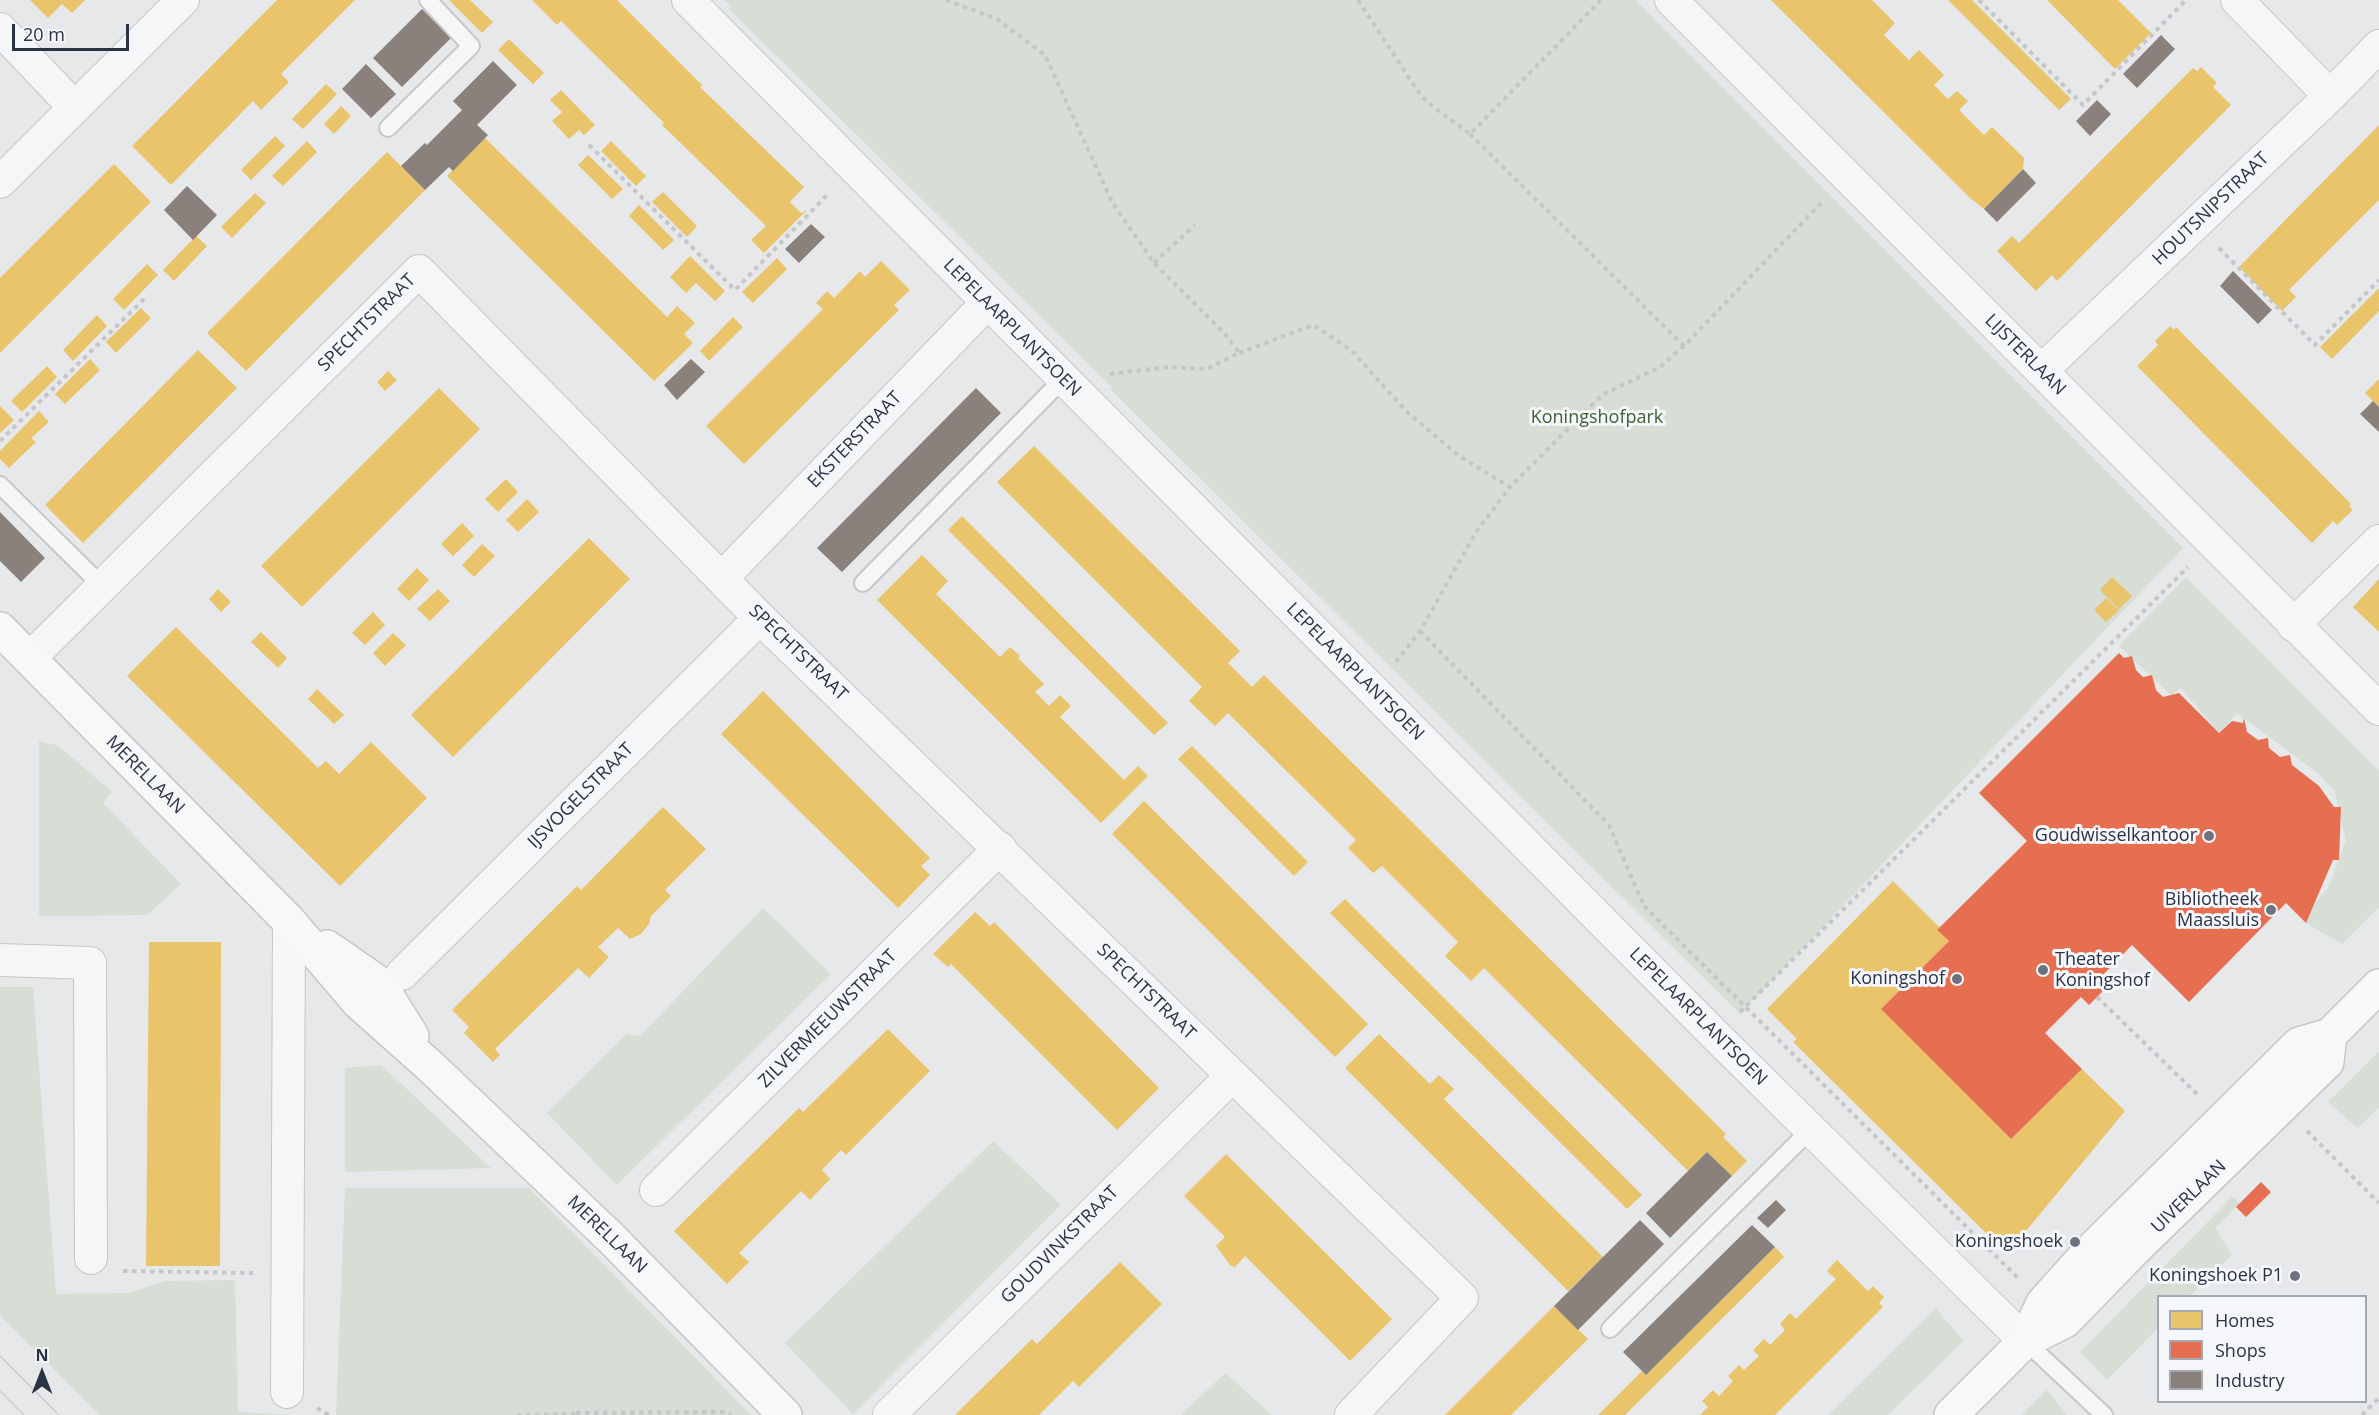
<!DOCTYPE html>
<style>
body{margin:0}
#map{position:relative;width:2379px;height:1415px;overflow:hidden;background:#e6e8ea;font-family:"Open Sans",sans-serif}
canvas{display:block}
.legend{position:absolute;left:2157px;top:1295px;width:210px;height:108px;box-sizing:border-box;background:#f4f6f9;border:2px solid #a4a8b1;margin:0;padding:8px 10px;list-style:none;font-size:18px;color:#2b3445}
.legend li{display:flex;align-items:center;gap:12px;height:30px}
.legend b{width:30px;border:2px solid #a4a8b1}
.north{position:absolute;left:12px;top:1343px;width:60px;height:60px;-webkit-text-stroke:4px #f4f6f9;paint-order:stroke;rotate:0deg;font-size:16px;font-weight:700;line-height:24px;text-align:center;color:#2b3445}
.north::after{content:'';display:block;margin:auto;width:21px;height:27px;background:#2b3445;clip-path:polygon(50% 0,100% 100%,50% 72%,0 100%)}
.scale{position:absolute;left:12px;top:24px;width:117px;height:27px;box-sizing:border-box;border:3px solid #2b3445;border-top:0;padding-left:8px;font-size:18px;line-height:21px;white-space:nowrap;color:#2b3445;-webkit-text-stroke:4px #f4f6f9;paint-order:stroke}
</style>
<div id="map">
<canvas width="2379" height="1415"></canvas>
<ul class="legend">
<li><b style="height:16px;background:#e9c46a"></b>Homes</li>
<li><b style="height:16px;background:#e76f51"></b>Shops</li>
<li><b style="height:16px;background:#8a817c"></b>Industry</li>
</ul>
<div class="north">N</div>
<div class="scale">20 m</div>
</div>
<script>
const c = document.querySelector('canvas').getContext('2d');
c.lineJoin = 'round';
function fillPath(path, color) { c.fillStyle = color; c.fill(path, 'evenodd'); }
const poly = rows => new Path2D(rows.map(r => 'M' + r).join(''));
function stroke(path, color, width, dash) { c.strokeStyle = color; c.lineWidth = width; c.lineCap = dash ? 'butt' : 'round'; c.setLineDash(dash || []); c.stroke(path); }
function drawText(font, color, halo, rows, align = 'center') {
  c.font = font + ' "Open Sans",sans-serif'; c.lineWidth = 6; c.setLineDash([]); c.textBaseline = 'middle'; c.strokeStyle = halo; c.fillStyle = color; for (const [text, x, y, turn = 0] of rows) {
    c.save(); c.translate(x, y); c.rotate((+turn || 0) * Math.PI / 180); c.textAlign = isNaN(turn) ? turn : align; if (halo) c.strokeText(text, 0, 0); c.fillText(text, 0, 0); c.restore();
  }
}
const green = poly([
 [724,0,1635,0,2183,548,1740,1014,1110,389,1112,387,729,9,732,7],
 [2186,577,2379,771,2379,907,2342,944,2306,923,2313,906,2328,888,2346,841,2335,792,2320,775,2237,713,2219,733,2181,688,2171,695,2119,646],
 [39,741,59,746,112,792,103,803,181,884,147,915,39,916],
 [763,908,831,974,617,1185,547,1113,627,1034,640,1036],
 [0,987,33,987,56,1294,129,1293,165,1281,235,1280,238,1412,294,1415,100,1415,0,1315],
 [2379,1051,2379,1107,2358,1128,2328,1102],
 [381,1065,491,1168,345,1172,345,1068],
 [993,1141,1061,1205,853,1414,785,1343],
 [345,1188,529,1188,751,1415,336,1415],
 [2232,1197,2240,1203,2215,1228,2232,1255,2190,1296,2158,1296,2158,1328,2107,1380,2080,1352],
 [1936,1308,1963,1341,1888,1415,1828,1415],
 [1225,1373,1272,1415,1181,1415],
 [2047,1390,2067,1415,2022,1415]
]);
const homes = poly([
 [30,0,85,0,72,13,62,4,48,18],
 [277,0,355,0,281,74,289,82,261,110,253,101,171,185,132,146],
 [449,0,470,0,493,22,482,33],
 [532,0,617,0,702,85,700,87,804,187,790,202,801,213,807,210,764,253,751,240,766,226,662,125,664,123,561,21,557,25],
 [1771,0,1872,0,1895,23,1884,35,1909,60,1919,50,1944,75,1934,85,1948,99,1957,91,1968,101,1959,110,1984,135,1992,127,2024,158,2023,169,1984,209,1970,198],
 [1948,0,1972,0,2071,99,2059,110],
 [2047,0,2118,0,2151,33,2115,69],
 [509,39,544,73,533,84,498,50],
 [2201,67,2217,83,2213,87,2231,105,2057,281,2052,275,2036,291,1997,251,2012,236,2019,243,2193,68,2197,71],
 [326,84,337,94,303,129,292,119],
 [561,90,595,125,584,135,579,130,569,139,552,121,562,112,550,100],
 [341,106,351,116,334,134,324,124],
 [2379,125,2379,200,2289,290,2296,297,2282,311,2239,267],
 [275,136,285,146,251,180,241,170],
 [485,138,667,317,677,306,695,323,684,334,693,343,654,381,447,176],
 [307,141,317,152,283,186,272,176],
 [611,141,646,176,636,186,601,151],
 [387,152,425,190,246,371,207,333],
 [588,155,623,189,612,199,578,165],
 [114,164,151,202,0,353,0,278],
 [663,192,697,226,687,237,652,202],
 [255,193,266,203,232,238,221,227],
 [639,205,674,240,663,250,629,216],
 [196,236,207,246,174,281,163,270],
 [690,256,725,291,715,301,696,283,686,293,670,277],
 [777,258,787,269,753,303,742,292],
 [881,261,910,290,894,305,899,310,744,464,706,426,823,309,816,303,827,291,834,298,860,271,865,277],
 [147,264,158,275,124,310,113,299],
 [2379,288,2379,311,2332,359,2320,347],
 [141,308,151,318,116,353,106,342],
 [97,315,107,326,73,361,63,350],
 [733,317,743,327,709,361,700,351],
 [2170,326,2174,330,2176,327,2351,504,2349,506,2353,510,2337,525,2333,521,2312,543,2137,366,2158,345,2155,341],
 [198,350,237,388,83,543,45,505],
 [90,359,100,370,65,404,55,394],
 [47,366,57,377,22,412,11,401],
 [388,371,397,380,385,391,377,382],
 [2379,379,2379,407,2365,393],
 [439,388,480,429,302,607,261,566],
 [0,406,14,420,0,433],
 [39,411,49,422,31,438,36,442,9,468,0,459,0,451],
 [1034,446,1240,651,1228,663,1252,687,1264,675,1726,1134,1723,1137,1747,1161,1732,1176,1707,1152,1688,1171,1484,968,1471,981,1445,956,1458,942,1382,866,1373,873,1348,848,1356,840,1228,713,1215,726,1189,701,1202,687,997,482],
 [506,479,518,492,498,512,485,499],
 [527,499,539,512,518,532,506,520],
 [962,516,1168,723,1154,735,948,530],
 [462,523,474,536,453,556,441,544],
 [589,538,630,579,453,757,411,715],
 [482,544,495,556,474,577,462,565],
 [922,555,948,581,936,594,1000,657,1010,647,1020,656,1018,658,1044,684,1035,692,1049,706,1060,695,1071,706,1060,717,1124,780,1138,766,1148,776,1101,823,877,600],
 [417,568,429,580,409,601,397,589],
 [2112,577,2132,596,2119,609,2100,590],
 [2379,579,2379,632,2353,607],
 [218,589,231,602,221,612,209,599],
 [438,589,450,601,430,621,417,609],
 [2106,598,2119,610,2106,622,2094,610],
 [373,612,385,625,365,645,352,633],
 [176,627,318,768,326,761,339,774,371,742,427,798,340,886,127,676],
 [261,632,287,658,278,668,251,642],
 [393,633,406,645,385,666,373,653],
 [317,689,344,715,334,724,308,699],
 [763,691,930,858,921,866,930,875,898,908,721,734],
 [1192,746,1308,862,1294,876,1178,759],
 [1144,801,1368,1024,1335,1057,1112,834],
 [663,807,706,849,665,890,671,896,651,916,649,924,641,934,630,939,618,928,598,947,609,957,589,978,578,968,495,1049,500,1055,493,1062,464,1033,469,1027,452,1010,577,886,581,890],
 [1893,881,1940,928,1937,930,1949,941,1881,1009,2011,1139,2082,1069,2125,1111,2007,1254,1793,1042,1797,1039,1767,1009],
 [1345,899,1436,990,1642,1195,1627,1209,1615,1197,1330,913],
 [975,912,990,926,994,922,1159,1088,1117,1130,951,964,948,967,933,954],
 [149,942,221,942,220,1266,146,1266],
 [888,1029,930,1071,846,1155,841,1150,822,1170,830,1179,810,1200,801,1191,739,1253,749,1262,727,1284,674,1231,799,1108,803,1112],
 [1379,1034,1430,1084,1439,1075,1454,1089,1444,1099,1603,1257,1568,1291,1345,1068],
 [1226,1154,1392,1319,1350,1361,1245,1256,1235,1267,1231,1266,1216,1246,1225,1237,1184,1196],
 [1775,1247,1784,1257,1625,1415,1598,1415,1642,1371,1646,1375],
 [1837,1260,1868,1291,1873,1286,1884,1297,1879,1303,1883,1307,1775,1415,1700,1415,1708,1407,1702,1401,1713,1390,1719,1396,1733,1381,1728,1376,1739,1365,1744,1370,1759,1356,1753,1350,1764,1339,1770,1345,1785,1330,1780,1324,1790,1313,1796,1319,1836,1279,1827,1271],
 [1120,1262,1162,1304,1079,1387,1073,1381,1039,1415,955,1415,1032,1339,1037,1344],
 [1554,1306,1588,1339,1511,1415,1445,1415]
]);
const shops = poly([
 [2119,653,2124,658,2132,656,2136,670,2143,677,2152,675,2156,690,2163,697,2179,693,2219,733,2232,721,2243,723,2244,718,2247,732,2258,740,2268,738,2269,748,2280,757,2290,755,2292,765,2319,786,2334,807,2341,807,2339,860,2333,860,2306,923,2286,903,2189,1002,2132,945,2097,981,2105,989,2089,1005,2081,997,2045,1033,2082,1069,2011,1139,1881,1009,1949,941,1937,930,2027,841,1979,793],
 [2261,1182,2271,1192,2246,1217,2236,1207]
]);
const industry = poly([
 [422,9,451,38,402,87,373,58],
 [2161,35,2175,49,2137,88,2123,74],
 [493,61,517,85,477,125,488,135,453,171,449,167,425,190,401,166,425,143,427,145,462,110,453,101],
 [366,64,396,94,371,118,342,89],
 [2097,100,2111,114,2090,136,2076,121],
 [2023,169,2036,183,1997,222,1984,209],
 [187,186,217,215,193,240,164,210],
 [811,224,825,237,799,263,785,249],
 [2233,271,2272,310,2258,324,2220,286],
 [691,359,705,372,677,400,664,385],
 [976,388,1001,413,842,572,817,548],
 [2373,401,2379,407,2379,432,2360,414],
 [0,512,45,558,21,582,0,561],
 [1707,1152,1732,1176,1670,1238,1646,1213],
 [1776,1200,1786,1210,1768,1228,1757,1218],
 [1640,1220,1664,1244,1578,1330,1554,1306],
 [1752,1225,1775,1247,1646,1375,1623,1352]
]);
const path = poly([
 [946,0,997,19,1045,55,1112,202,1154,263,1226,335,1239,353,1207,369,1169,367,1109,374],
 [1358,0,1417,90,1427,102,1470,134,1601,0],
 [1979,0,2083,105,2186,0],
 [1470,134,1684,346,1822,202],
 [589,145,735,290,830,192],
 [2219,248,2315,345,2379,280],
 [1154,263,1195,225],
 [1239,353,1313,325,1351,350,1406,411,1459,456,1510,487,1602,395,1660,367,1684,346],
 [0,441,144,299],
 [1420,631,1609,825,1644,906],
 [1396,662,1420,631,1476,532,1510,487],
 [1644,906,2018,1278],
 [2097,997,2197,1094],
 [1740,1012,2188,567],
 [2307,1131,2379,1203],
 [123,1271,253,1273],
 [317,1408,329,1415],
 [576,1413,725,1412,731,1415],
 [517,1415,576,1414],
 [2362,1415,2379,1398]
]);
const lane = poly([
 [388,128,471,46,428,0],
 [0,485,102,586],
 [863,583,1063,379],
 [1610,1329,1810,1130],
 [2025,1341,2104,1415]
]);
const street = poly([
 [688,0,1716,1036,2025,1341],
 [1671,0,2379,709],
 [2237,0,2330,96],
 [0,29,73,106],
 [0,182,183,0],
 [2041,371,2330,96,2379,46],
 [722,578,987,303],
 [2293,625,2379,541],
 [30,658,419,271,760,618,1462,1298,1351,1415],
 [0,960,90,963,91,1258],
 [402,974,760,618],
 [656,1190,1000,848],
 [287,1392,289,921],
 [889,1415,1232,1076]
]);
const secondary = poly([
 [0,629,289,921,359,1003,431,1067,611,1238,785,1415],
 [327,947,379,983,412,1036],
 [2025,1341,2043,1303,2087,1254,2299,1044,2330,1035,2379,986],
 [1951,1415,2025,1341,2065,1321,2135,1249,2327,1062,2330,1035]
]);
const tram = poly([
 [0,1356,59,1415],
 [0,1391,24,1415]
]);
const markers = [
 [2209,836,6,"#6c737f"],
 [2271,910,6,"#6c737f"],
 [2043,970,6,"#6c737f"],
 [1957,979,6,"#6c737f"],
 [2075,1242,6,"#6c737f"],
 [2295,1276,6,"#6c737f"]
];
const streetNames = [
 ["HOUTSNIPSTRAAT",2211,209,-44],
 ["SPECHTSTRAAT",367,323,-45],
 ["LEPELAARPLANTSOEN",1012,328,45],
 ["LIJSTERLAAN",2025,355,45],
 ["EKSTERSTRAAT",855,440,-46],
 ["SPECHTSTRAAT",798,653,44],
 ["LEPELAARPLANTSOEN",1355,672,45],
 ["MERELLAAN",145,775,45],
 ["IJSVOGELSTRAAT",581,796,-45],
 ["SPECHTSTRAAT",1146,992,44],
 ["LEPELAARPLANTSOEN",1698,1017,45],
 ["ZILVERMEEUWSTRAAT",828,1019,-45],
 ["UIVERLAAN",2189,1197,-44],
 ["MERELLAAN",607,1235,44],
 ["GOUDVINKSTRAAT",1060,1245,-45]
];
const parkNames = [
 ["Koningshofpark",1597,418]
];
const poiNames = [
 ["Goudwisselkantoor",2197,836],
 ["Bibliotheek",2259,900],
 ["Maassluis",2259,921],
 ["Theater",2055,960,"left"],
 ["Koningshof",2055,981,"left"],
 ["Koningshof",1945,979],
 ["Koningshoek",2063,1242],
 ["Koningshoek P1",2283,1276]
];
fillPath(green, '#d6ded6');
fillPath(homes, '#e9c46a');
fillPath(shops, '#e76f51');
fillPath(industry, '#8a817c');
stroke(lane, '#c4c6c8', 20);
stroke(street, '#c4c6c8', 34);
stroke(secondary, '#c4c6c8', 36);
stroke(path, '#c5c6ca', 4, [4.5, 4.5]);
stroke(lane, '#f5f6f7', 16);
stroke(street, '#f5f6f7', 32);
stroke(secondary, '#f8f8f8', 33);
stroke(tram, '#cecfd2', 1.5);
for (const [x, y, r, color] of markers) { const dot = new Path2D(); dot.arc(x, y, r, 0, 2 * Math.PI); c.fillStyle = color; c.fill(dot); stroke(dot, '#f4f6f9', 2); }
drawText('18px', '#2b3445', '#f4f6f9', streetNames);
drawText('18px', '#3f6138', '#f4f6f9', parkNames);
drawText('18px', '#2b3445', '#f4f6f9', poiNames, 'right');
</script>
